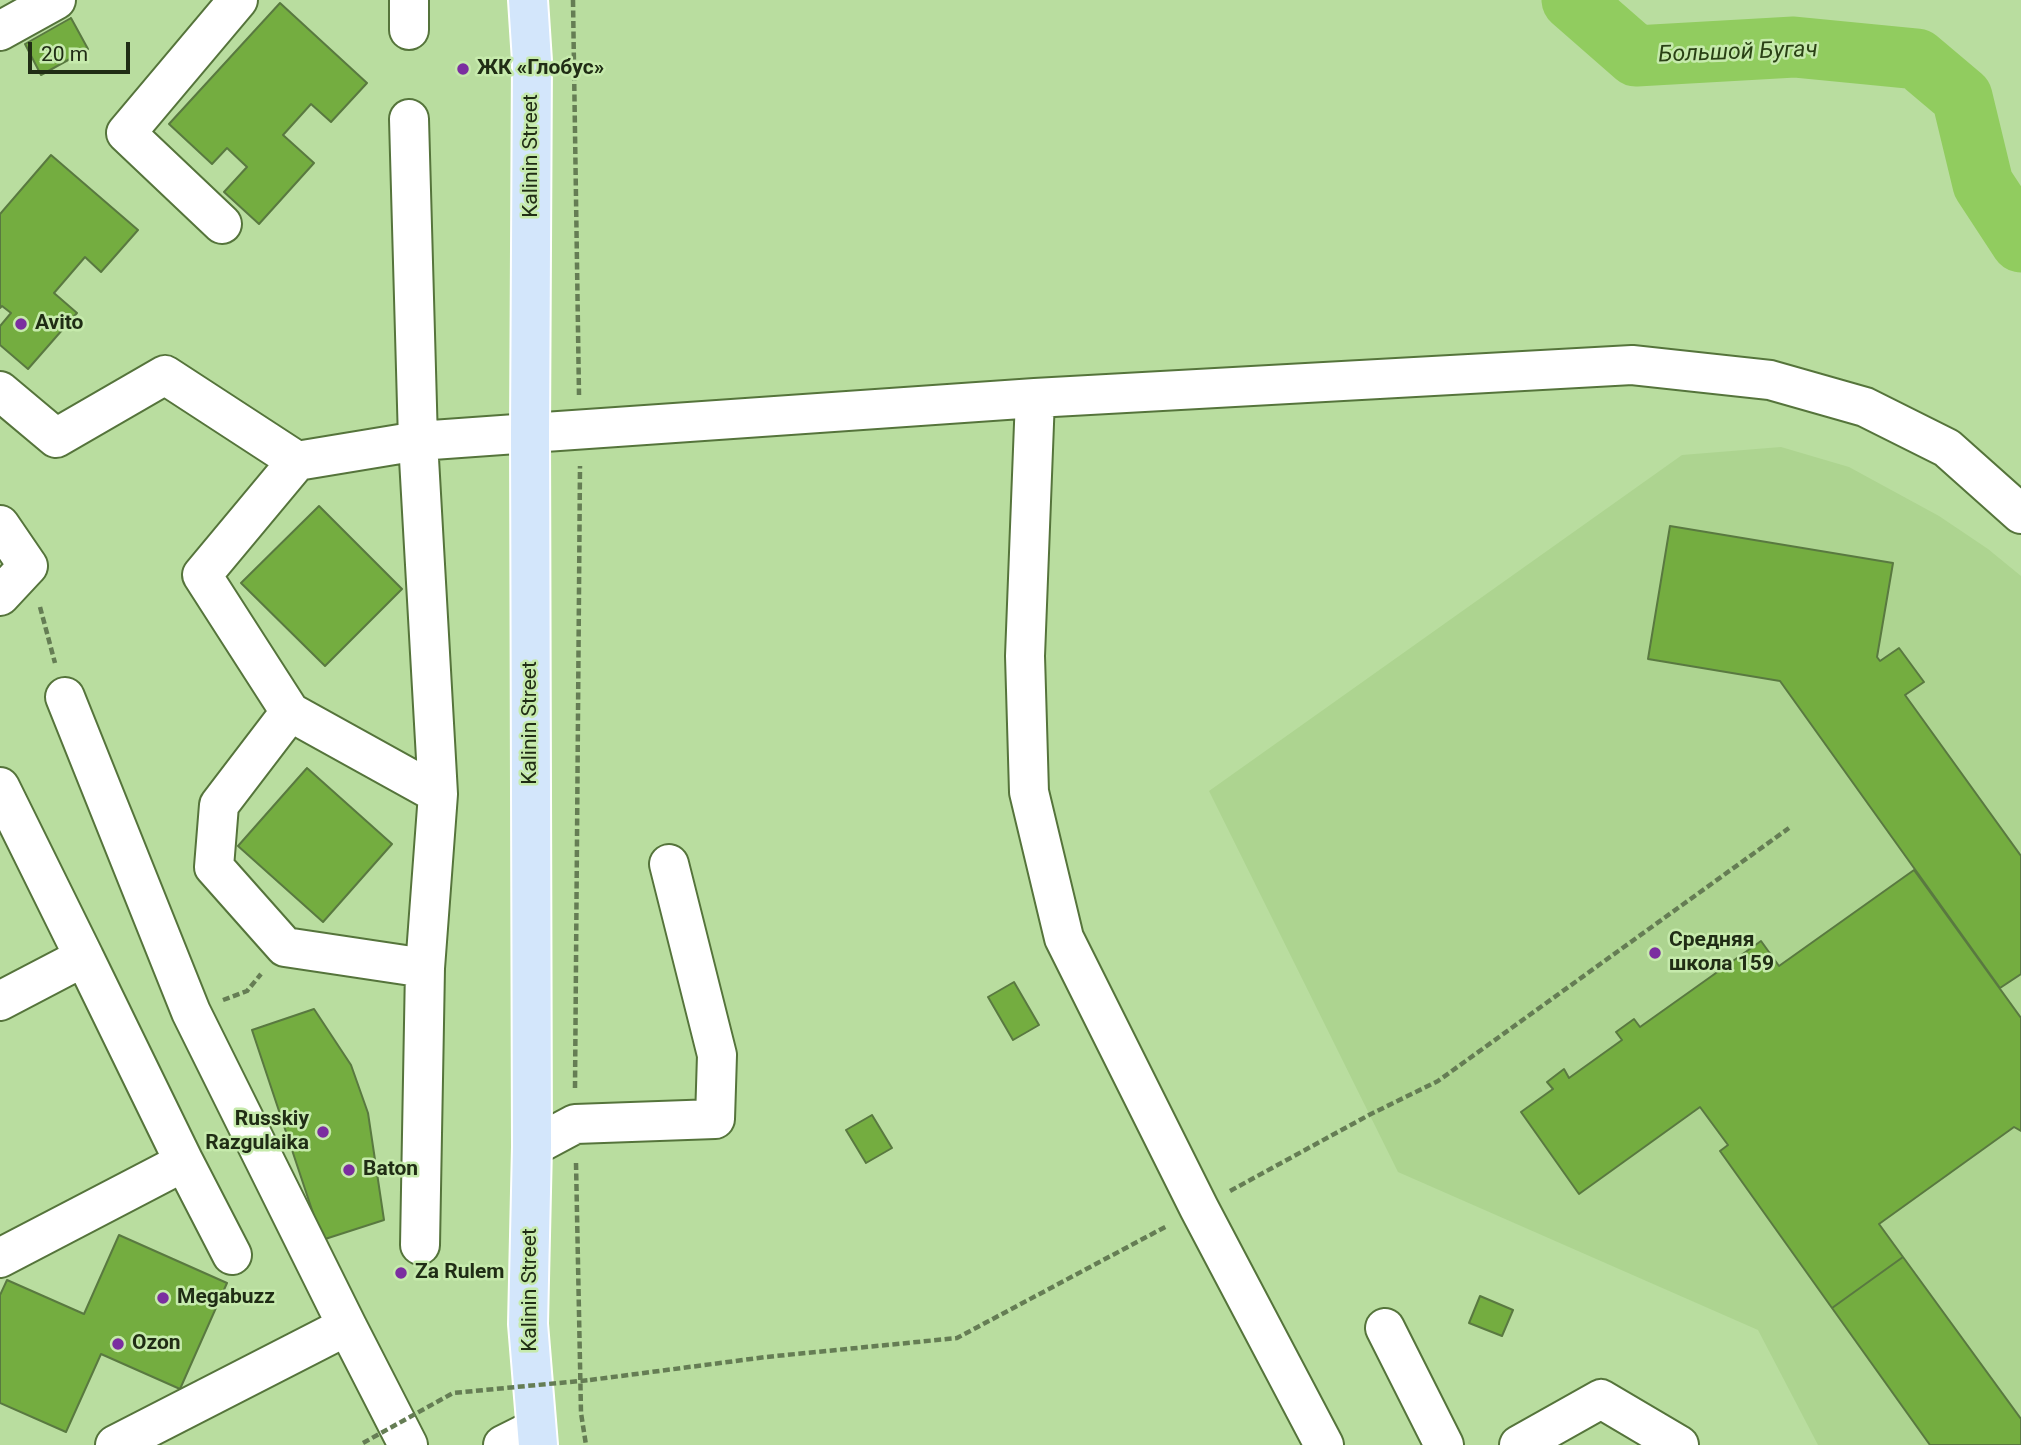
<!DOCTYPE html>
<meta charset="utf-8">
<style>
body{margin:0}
#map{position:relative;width:2021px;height:1445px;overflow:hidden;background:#b9dd9f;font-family:Roboto,sans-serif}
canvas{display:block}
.scale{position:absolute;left:28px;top:42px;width:102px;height:32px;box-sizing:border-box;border:4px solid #202d15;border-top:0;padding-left:9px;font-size:21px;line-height:24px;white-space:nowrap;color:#202d15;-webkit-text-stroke:5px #c6eaac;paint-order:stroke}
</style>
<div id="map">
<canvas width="2021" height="1445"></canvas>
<div class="scale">20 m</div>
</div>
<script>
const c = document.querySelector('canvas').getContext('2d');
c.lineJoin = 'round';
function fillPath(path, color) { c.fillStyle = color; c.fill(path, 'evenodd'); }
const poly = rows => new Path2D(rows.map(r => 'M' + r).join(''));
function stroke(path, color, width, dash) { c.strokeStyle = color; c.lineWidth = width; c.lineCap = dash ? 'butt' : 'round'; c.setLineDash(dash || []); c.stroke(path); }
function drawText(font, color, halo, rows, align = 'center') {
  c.font = font + ' Roboto,sans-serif'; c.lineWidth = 5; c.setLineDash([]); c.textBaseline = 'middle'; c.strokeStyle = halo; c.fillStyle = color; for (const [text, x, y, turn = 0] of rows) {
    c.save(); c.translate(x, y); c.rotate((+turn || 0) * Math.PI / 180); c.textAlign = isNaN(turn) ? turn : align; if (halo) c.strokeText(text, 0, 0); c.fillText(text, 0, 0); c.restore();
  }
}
const built = poly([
 [1781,447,1849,467,1939,516,1988,549,2021,576,2021,1445,1818,1445,1758,1330,1398,1172,1209,791,1682,455]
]);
const river = poly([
 [1572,0,1636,56,1794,47,1917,59,1962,97,1983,184,2021,242]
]);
const building = poly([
 [280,3,367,83,331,122,311,104,283,135,314,163,259,224,224,192,247,167,227,148,212,164,169,124,280,3],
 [71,18,88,49,41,75,25,44,71,18],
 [51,155,138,230,101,272,85,257,54,293,77,313,28,369,0,345,0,326,11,313,2,306,0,308,0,214,51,155],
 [319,506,402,589,325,666,241,583,319,506],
 [1670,526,1893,563,1877,657,1880,661,1899,648,1924,682,1905,695,2021,856,2021,974,2000,988,1780,681,1648,659,1670,526],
 [307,768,392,844,323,922,238,846,307,768],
 [1914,870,2021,1018,2021,1131,2014,1127,1879,1224,1903,1257,1832,1308,1720,1151,1728,1145,1700,1107,1579,1194,1521,1112,1553,1089,1547,1082,1564,1069,1569,1078,1622,1040,1616,1032,1634,1019,1640,1027,1761,941,1779,966,1914,870],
 [1014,982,1039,1025,1013,1040,988,997,1014,982],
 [314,1009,351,1065,368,1113,384,1220,322,1240,252,1030,314,1009],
 [872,1115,892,1148,866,1163,846,1130,872,1115],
 [119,1235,227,1283,180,1389,101,1354,66,1432,0,1403,0,1295,7,1280,84,1314,119,1235],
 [1903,1257,2021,1419,2021,1445,1930,1445,1832,1308,1903,1257],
 [1480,1296,1513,1310,1502,1336,1469,1323,1480,1296]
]);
const path = poly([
 [573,0,579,395],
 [40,607,55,663],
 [223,1000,247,991,261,974],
 [575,1088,580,466],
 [576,1163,581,1413,586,1445],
 [1230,1191,1369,1115,1438,1081,1789,828],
 [590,1380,766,1357,957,1338,1167,1226]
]);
const minor = poly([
 [409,30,409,0],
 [0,31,56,0],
 [222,224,126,133,238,0],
 [0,391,56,438,165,375,297,461,418,441,530,433,1035,398,1632,365,1770,380,1865,407,1947,448,2021,514],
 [1035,398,1025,656,1029,792,1064,938,1199,1208,1324,1445],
 [297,461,202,575,290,712,438,794,418,441,409,119],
 [0,525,28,566],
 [0,596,28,566],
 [65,697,191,1012,347,1326,408,1445],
 [290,712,219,805,214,867,285,947,425,968],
 [0,787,84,957,0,1001],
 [84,957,184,1162],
 [532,1147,575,1124,715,1119,717,1055,669,864],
 [420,1245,425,968,438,794],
 [0,1258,184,1162,232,1255],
 [1385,1328,1444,1445],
 [115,1445,347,1326],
 [503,1445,535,1429],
 [1519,1445,1601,1399,1679,1445]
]);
const major = poly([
 [528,0,532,61,530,433,532,1147,528,1324,538,1445]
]);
const pathBridge = poly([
 [363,1443,453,1393,590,1380]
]);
const markers = [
 [463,69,7,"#7b2ea0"],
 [21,324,7,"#7b2ea0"],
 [1655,953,7,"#7b2ea0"],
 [323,1132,7,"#7b2ea0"],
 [349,1170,7,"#7b2ea0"],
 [401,1273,7,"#7b2ea0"],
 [163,1298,7,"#7b2ea0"],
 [118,1344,7,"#7b2ea0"]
];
const poiNames = [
 ["ЖК «Глобус»",477,69],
 ["Avito",35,324],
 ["Средняя",1669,941],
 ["школа 159",1669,965],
 ["Russkiy",309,1120,"right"],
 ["Razgulaika",309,1144,"right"],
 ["Baton",363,1170],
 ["Za Rulem",415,1273],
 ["Megabuzz",177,1298],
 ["Ozon",132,1344]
];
const streetNames = [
 ["Kalinin Street",532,156,-90],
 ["Kalinin Street",531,723,-90],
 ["Kalinin Street",531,1290,-90]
];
const waterNames = [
 ["Большой Бугач",1738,53,-2]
];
fillPath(built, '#add490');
stroke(river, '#91cc5f', 61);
fillPath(building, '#74ad40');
stroke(building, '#597940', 2);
stroke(minor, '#55743b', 42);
stroke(major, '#fff', 42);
stroke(path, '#657d54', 4.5, [7, 3.5]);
stroke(minor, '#fff', 38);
stroke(major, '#d3e6fb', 38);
stroke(pathBridge, '#657d54', 4.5, [7, 3.5]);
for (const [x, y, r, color] of markers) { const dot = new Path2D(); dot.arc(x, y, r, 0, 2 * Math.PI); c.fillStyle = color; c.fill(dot); stroke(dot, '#c6eaac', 2.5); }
drawText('bold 21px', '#202d15', '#c6eaac', poiNames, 'left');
drawText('21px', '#202d15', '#c6eaac', streetNames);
drawText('italic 23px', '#2a4115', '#c6eaac', waterNames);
</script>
